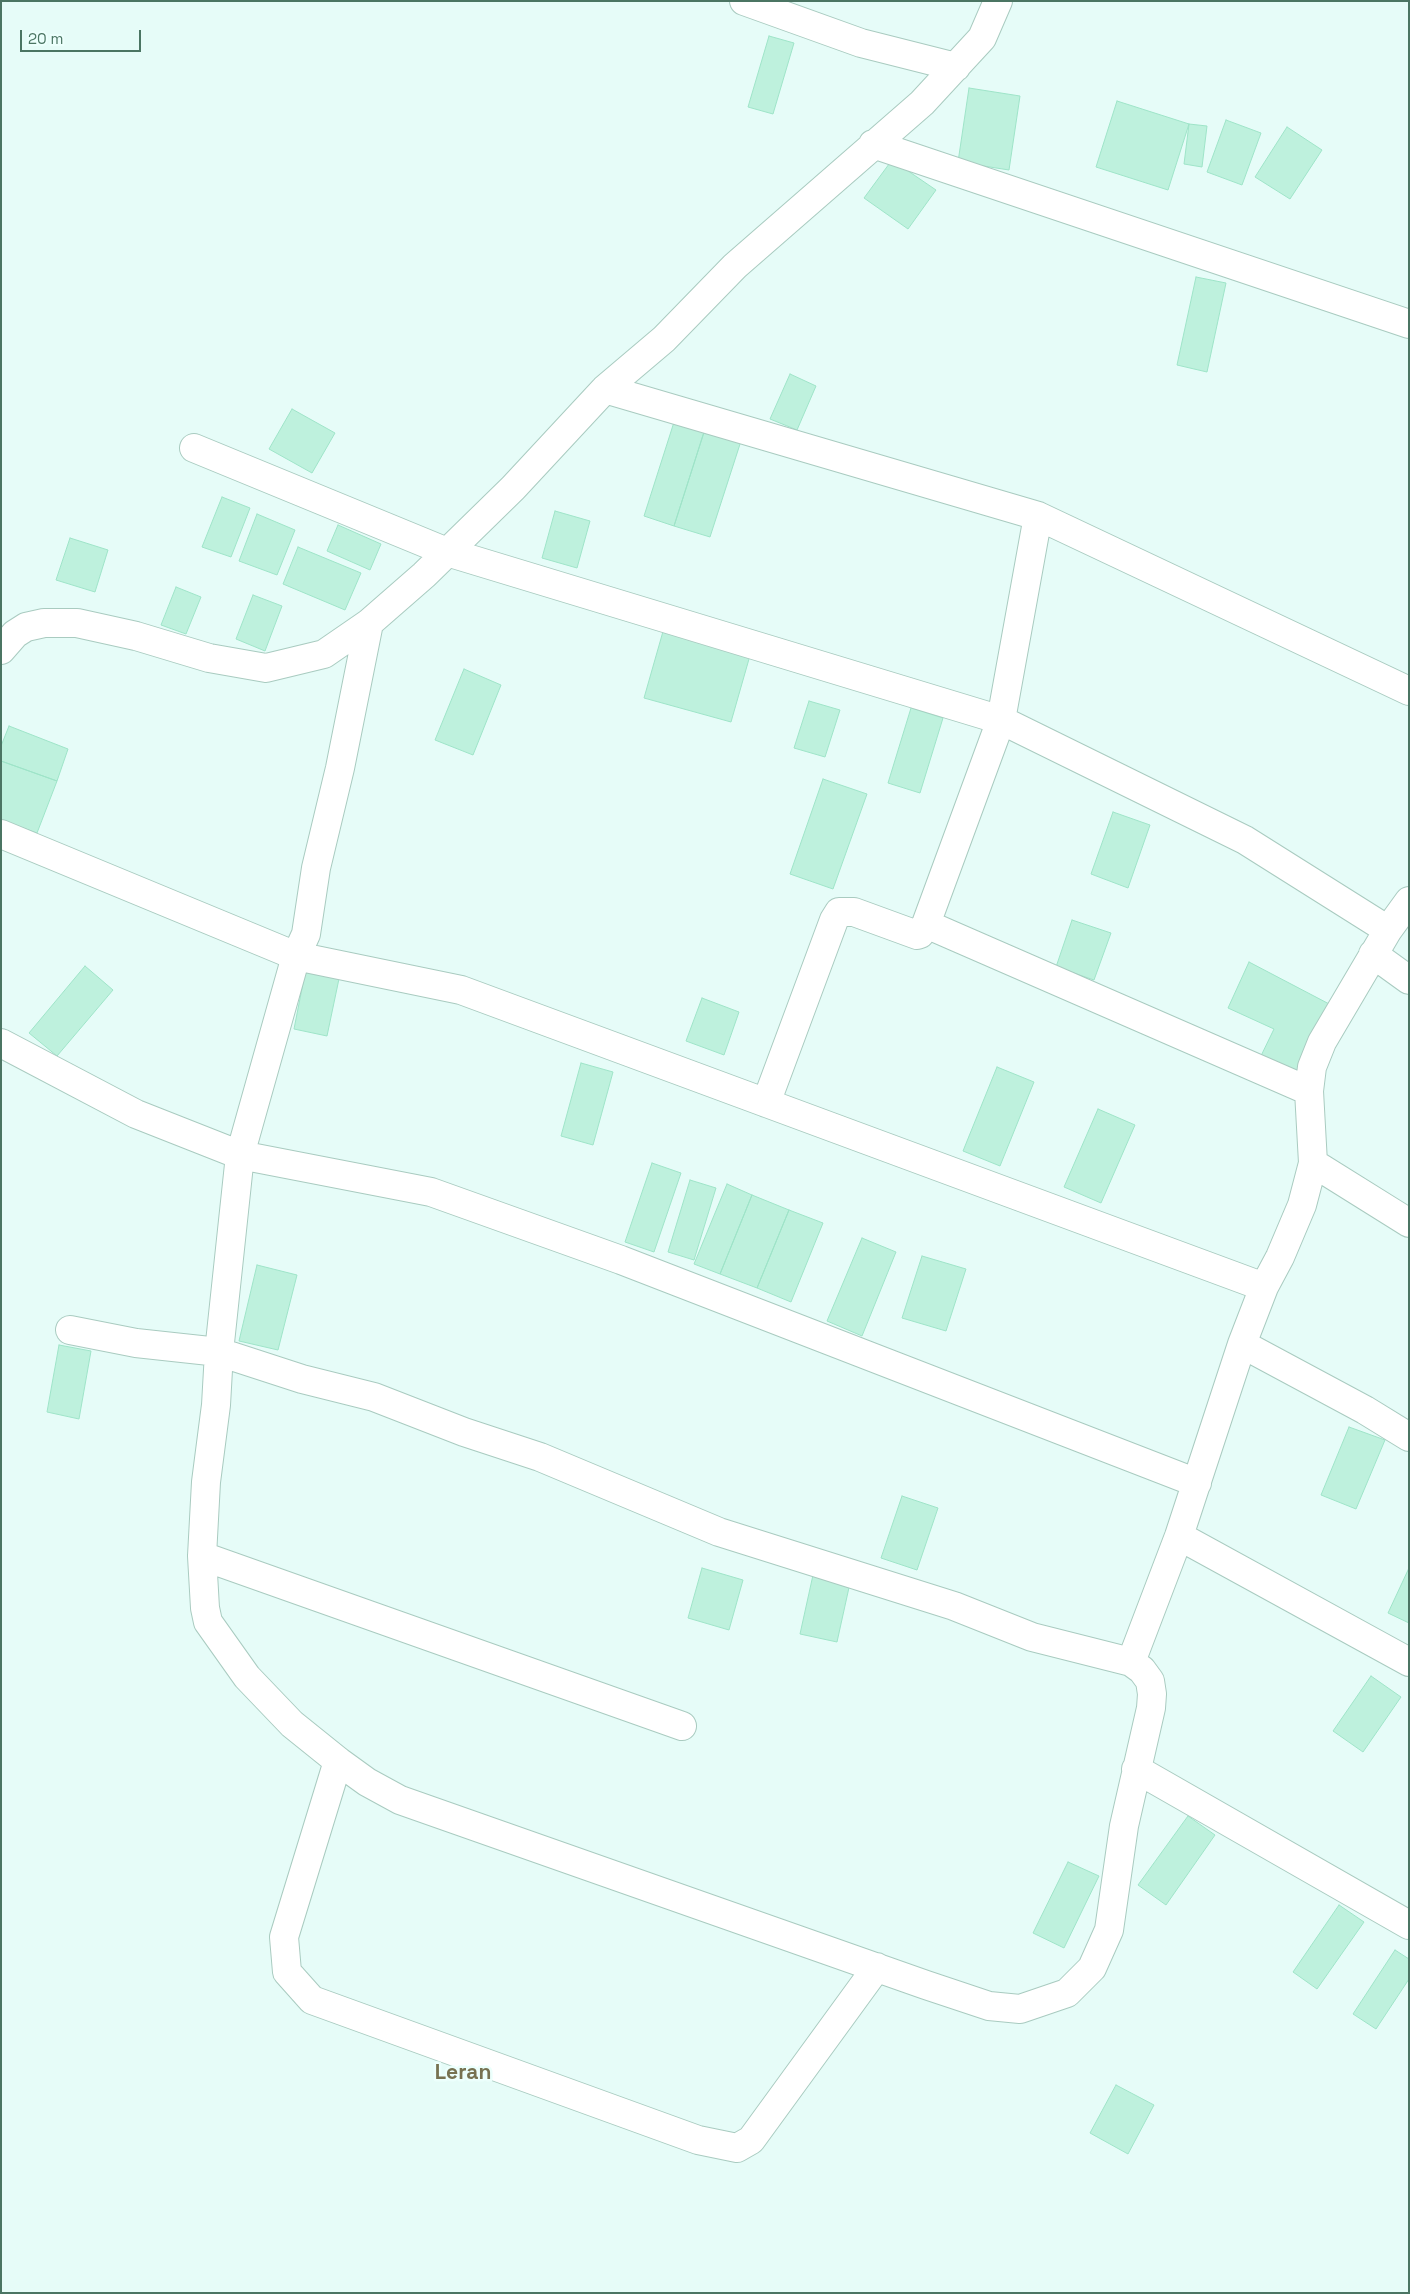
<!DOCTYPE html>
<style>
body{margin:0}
#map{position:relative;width:1410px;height:2294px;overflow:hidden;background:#e6fcf8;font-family:"Space Grotesk",sans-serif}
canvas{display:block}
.frame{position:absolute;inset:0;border:2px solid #4b7563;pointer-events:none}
.scale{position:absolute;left:20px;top:30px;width:121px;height:22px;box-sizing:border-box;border:2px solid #4b7563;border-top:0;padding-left:6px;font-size:15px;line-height:18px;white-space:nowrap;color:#4b7563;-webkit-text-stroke:4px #ecfffc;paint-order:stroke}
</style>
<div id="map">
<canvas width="1410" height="2294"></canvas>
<div class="frame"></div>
<div class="scale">20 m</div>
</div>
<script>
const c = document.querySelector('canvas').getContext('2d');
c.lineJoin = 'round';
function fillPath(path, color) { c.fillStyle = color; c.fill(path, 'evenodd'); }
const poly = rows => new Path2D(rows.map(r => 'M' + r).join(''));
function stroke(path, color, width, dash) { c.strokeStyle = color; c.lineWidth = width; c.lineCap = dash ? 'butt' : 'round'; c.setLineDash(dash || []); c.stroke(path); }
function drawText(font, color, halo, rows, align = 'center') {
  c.font = font + ' "Space Grotesk",sans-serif'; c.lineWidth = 5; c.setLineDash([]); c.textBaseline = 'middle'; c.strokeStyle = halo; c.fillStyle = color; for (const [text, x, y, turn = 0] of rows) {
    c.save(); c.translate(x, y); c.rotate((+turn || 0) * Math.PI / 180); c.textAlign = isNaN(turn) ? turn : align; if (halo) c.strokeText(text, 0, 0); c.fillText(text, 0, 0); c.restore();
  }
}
const building = poly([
 [769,36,794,43,773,114,748,107,769,36],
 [969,88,1020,96,1009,170,958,162,969,88],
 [1117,101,1189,124,1168,190,1096,167,1117,101],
 [1226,120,1261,133,1242,185,1207,172,1226,120],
 [1189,124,1207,126,1202,167,1184,164,1189,124],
 [1287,127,1322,150,1290,199,1255,177,1287,127],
 [892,160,936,190,908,229,864,198,892,160],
 [1196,277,1226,283,1207,372,1177,365,1196,277],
 [790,374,816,386,797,430,770,419,790,374],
 [292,409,335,433,312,473,269,449,292,409],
 [675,419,705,429,674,526,644,516,675,419],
 [705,429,741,441,710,537,674,526,705,429],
 [222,497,250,508,231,557,202,547,222,497],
 [555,511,590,521,577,568,542,558,555,511],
 [257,514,295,530,277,575,239,561,257,514],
 [338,525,381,544,370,570,327,551,338,525],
 [70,538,108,550,95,592,56,580,70,538],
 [298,547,361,573,345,610,283,584,298,547],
 [176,587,201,597,186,634,161,625,176,587],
 [253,595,282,606,265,651,236,639,253,595],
 [666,621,753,645,731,722,644,698,666,621],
 [464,669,501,685,473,755,435,740,464,669],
 [809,701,840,710,825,757,794,748,809,701],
 [911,708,943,718,920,793,888,783,911,708],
 [9,726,68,749,57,781,1,761,1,746,9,726],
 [1,761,57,781,37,833,1,820,1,761],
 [823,779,867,794,833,889,790,874,823,779],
 [1113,812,1150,825,1128,888,1091,874,1113,812],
 [1072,920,1111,933,1094,980,1056,967,1072,920],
 [1249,962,1333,1006,1298,1081,1258,1062,1274,1029,1228,1008,1249,962],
 [85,966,113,990,57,1056,29,1033,85,966],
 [306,968,340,974,327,1036,294,1029,306,968],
 [702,998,739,1012,724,1055,686,1041,702,998],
 [581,1063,613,1072,593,1145,561,1136,581,1063],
 [997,1067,1034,1082,1000,1166,963,1151,997,1067],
 [1098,1109,1135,1125,1101,1203,1064,1187,1098,1109],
 [652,1163,681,1173,654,1252,625,1242,652,1163],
 [690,1180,716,1188,694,1260,668,1252,690,1180],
 [727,1184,752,1195,720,1274,694,1264,727,1184],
 [752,1195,789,1210,757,1288,720,1274,752,1195],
 [789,1210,823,1223,791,1302,757,1288,789,1210],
 [862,1238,896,1252,862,1336,827,1321,862,1238],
 [922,1256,966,1269,946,1331,902,1318,922,1256],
 [257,1265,297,1275,278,1350,239,1341,257,1265],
 [59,1345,91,1351,79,1419,47,1412,59,1345],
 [1349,1427,1385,1440,1356,1509,1321,1495,1349,1427],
 [902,1496,938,1508,917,1570,881,1558,902,1496],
 [702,1568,743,1580,729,1630,688,1618,702,1568],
 [1409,1568,1409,1623,1388,1613,1409,1568],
 [813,1575,850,1583,837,1642,800,1634,813,1575],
 [1371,1676,1401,1697,1363,1752,1333,1731,1371,1676],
 [1188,1816,1215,1835,1166,1905,1138,1885,1188,1816],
 [1068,1862,1099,1876,1064,1948,1033,1933,1068,1862],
 [1339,1905,1364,1922,1317,1989,1293,1972,1339,1905],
 [1395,1950,1409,1959,1409,1979,1376,2029,1353,2014,1395,1950],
 [1116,2085,1154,2105,1128,2154,1090,2133,1116,2085]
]);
const minor = poly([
 [744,1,861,43,956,67],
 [873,144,1409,324],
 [605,389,1038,516,1409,691],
 [194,448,447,552,1001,720,1245,840,1388,930],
 [369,623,340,768,316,868,306,934,296,956,461,990,1264,1287],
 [1,650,15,634,26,627,44,623,77,623,136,636,209,658,266,668,324,654,369,623,424,575,513,488,605,389,664,339,735,266,922,103,982,38,998,1],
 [1,834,296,956,240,1155,219,1352,216,1405,206,1482,202,1556,205,1608,208,1622,247,1677,292,1724,338,1761,367,1782,400,1800,926,1985,989,2006,1020,2009,1067,1993,1092,1968,1109,1930,1124,1826,1151,1708,1152,1694,1150,1681,1142,1670,1131,1662,1032,1637,954,1606,719,1532,540,1457,464,1432,374,1397,302,1379,219,1352,136,1343,70,1330],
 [926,924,1309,1091],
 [1373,954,1409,980],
 [1,1043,136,1114,240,1155,431,1192,621,1260,1197,1483],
 [766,1103,834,920,839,912,854,912,917,935,920,934,926,924,1001,720,1038,516],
 [1313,1163,1409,1223],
 [1242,1344,1365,1410,1409,1437],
 [1179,1536,1409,1662],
 [202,1556,682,1726],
 [1131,1662,1179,1536,1242,1344,1264,1287,1280,1257,1302,1205,1313,1163,1309,1091,1312,1067,1322,1042,1388,930,1409,901],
 [338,1761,284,1937,287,1972,312,2000,698,2140,737,2148,751,2140,877,1967],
 [1136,1769,1409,1925]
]);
const quarterNames = [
 ["Leran",463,2073]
];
fillPath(building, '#bef1dd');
stroke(building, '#9ee4c8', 1);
stroke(minor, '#a9cbc0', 30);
stroke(minor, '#fff', 28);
drawText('bold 21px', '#777251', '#ecfffc', quarterNames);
</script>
